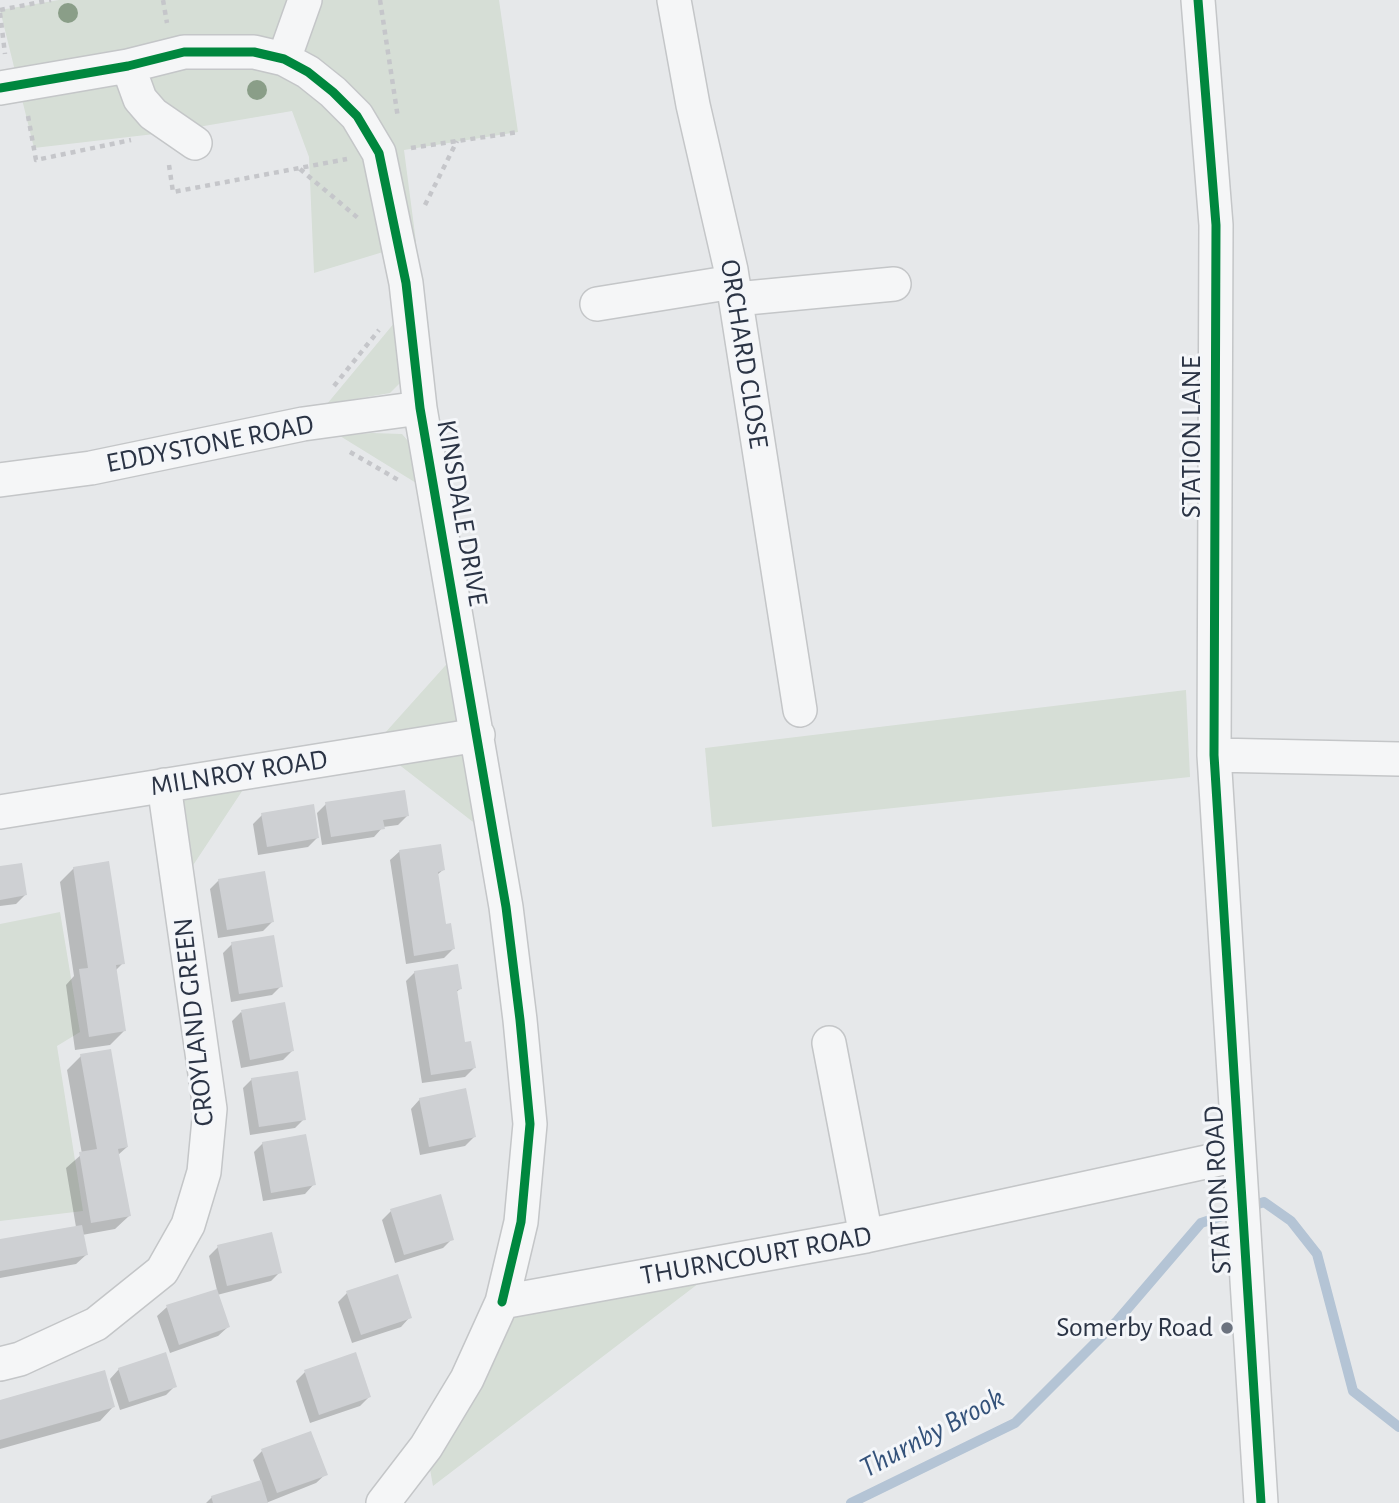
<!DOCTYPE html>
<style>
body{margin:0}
canvas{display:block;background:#e6e8ea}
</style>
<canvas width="1399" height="1503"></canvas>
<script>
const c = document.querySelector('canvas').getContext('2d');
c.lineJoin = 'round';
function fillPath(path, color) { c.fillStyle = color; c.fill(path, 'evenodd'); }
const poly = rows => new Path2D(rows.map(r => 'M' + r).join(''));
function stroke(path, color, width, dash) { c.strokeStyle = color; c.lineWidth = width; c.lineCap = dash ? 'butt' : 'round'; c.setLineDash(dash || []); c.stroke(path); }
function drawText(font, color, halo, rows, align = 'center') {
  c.font = font + ' "Alegreya Sans",sans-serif'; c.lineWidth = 6; c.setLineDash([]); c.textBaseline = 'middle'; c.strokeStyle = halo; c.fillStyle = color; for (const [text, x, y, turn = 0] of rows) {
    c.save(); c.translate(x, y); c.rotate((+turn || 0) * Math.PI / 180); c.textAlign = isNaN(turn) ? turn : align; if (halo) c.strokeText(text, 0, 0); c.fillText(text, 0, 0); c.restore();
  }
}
const green = poly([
 [59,0,499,0,518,132,404,150,416,242,314,273,309,157,292,111,163,133,34,148,0,10],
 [400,316,403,380,390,393,327,404],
 [372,433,402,434,416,450,421,486,340,436],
 [462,647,477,732,367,753],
 [1186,690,1190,777,712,827,705,748],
 [479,744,495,839,393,760],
 [256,770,182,882,164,785],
 [60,912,80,1032,57,1046,83,1211,0,1221,0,924],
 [728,1261,433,1486,426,1447,502,1302]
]);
const shadow = poly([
 [326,804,407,816,398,825,383,827,374,837,322,845,317,813],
 [262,815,318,837,308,847,258,855,253,824],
 [400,851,443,870,437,875,445,926,453,949,444,958,406,964,390,860],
 [0,868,25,895,16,904,0,906],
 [74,868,123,963,115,971,124,1031,110,1045,75,1050,66,985,74,976,60,882],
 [219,880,272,922,263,931,218,938,210,889],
 [232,944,281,986,272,995,231,1002,223,953],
 [415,972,460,989,455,993,463,1044,474,1068,465,1077,422,1083,406,981],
 [241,1012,293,1050,283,1060,241,1068,232,1021],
 [81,1056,127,1147,118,1155,129,1216,115,1229,82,1235,86,1255,76,1264,0,1278,0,1240,76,1227,66,1168,82,1154,67,1070],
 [252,1079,304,1119,295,1128,250,1135,243,1088],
 [420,1099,474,1137,465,1146,420,1155,411,1109],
 [263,1143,314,1184,305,1194,263,1201,254,1152],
 [391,1211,452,1239,443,1248,395,1263,382,1220],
 [218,1247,280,1272,271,1281,217,1295,228,1327,218,1336,170,1353,157,1316,167,1307,217,1290,209,1256],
 [347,1293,410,1317,401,1327,352,1343,338,1302],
 [119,1369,175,1386,166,1395,120,1410,110,1379],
 [305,1372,369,1397,360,1406,310,1423,296,1381],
 [0,1402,113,1407,100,1421,0,1449],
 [262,1451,326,1474,316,1483,266,1503,206,1503,212,1497,261,1482,253,1460]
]);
const stream = poly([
 [851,1503,1015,1423,1117,1321,1201,1223,1264,1202,1291,1221,1317,1254,1353,1391,1399,1427]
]);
const building = poly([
 [405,790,409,816,383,820,385,829,331,837,325,802],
 [314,804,319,838,267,847,261,813],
 [441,844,445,870,438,872,446,924,451,923,455,949,414,956,399,850],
 [109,861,125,964,116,965,126,1031,89,1037,79,969,88,968,73,867],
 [22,863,27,895,0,900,0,866],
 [265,871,274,922,227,930,218,879],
 [274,935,283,987,239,994,231,942],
 [458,964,462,989,457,990,465,1042,471,1041,476,1068,431,1075,414,971],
 [285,1002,294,1051,250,1060,241,1010],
 [111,1049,128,1147,118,1149,131,1216,91,1223,79,1152,97,1149,80,1054],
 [298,1071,306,1120,259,1127,251,1078],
 [466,1088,476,1137,429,1147,419,1098],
 [306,1134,316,1185,271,1193,262,1142],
 [441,1194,454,1240,404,1255,390,1209],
 [82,1225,88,1255,0,1271,0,1239],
 [272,1232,282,1273,227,1286,217,1245],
 [398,1274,412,1318,361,1335,346,1291],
 [217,1289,230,1327,179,1345,166,1305],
 [166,1352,177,1387,129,1402,118,1368],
 [356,1352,371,1397,319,1415,304,1370],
 [105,1370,115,1407,0,1440,0,1400],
 [311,1431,328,1475,277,1493,261,1449],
 [261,1480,268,1503,213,1503,211,1496]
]);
const path = poly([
 [163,0,167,23],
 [380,0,398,118],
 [0,10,51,0],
 [0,13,5,54],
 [28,116,36,160,131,140],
 [411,148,518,132],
 [169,165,173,192,347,159],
 [300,169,358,218],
 [425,205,457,141],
 [334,386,379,330],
 [350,452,400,481]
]);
const minor = poly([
 [674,0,693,105,731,270,800,710],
 [1198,0,1216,225,1214,755,1261,1503],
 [284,59,305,0],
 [128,66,140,99,153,114,195,143],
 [0,88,128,66,184,52,254,52,284,59,308,72,333,92,357,116,379,153,406,283,420,408,506,907,520,1020,530,1124,521,1222,502,1302],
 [736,299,894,284],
 [597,304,733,282],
 [0,480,91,468,303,424,420,408],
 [1214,755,1399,759],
 [0,812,478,735],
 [829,1043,866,1236],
 [0,1364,20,1359,96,1324,162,1271,188,1225,204,1172,210,1109,164,785],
 [383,1503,426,1447,467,1379,502,1302,866,1236,1238,1155]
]);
const cycleway = poly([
 [1198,0,1216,225,1214,755,1261,1503],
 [0,88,128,66,184,52,254,52,284,59,308,72,333,92,357,116,379,153,406,283,420,408,506,907,520,1020,530,1124,521,1222,502,1302]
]);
const trees = [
 [68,13],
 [257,90]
];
const markers = [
 [1227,1328,7,"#6c737f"]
];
const streetNames = [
 ["ORCHARD CLOSE",744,354,81],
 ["STATION LANE",1192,437,-90],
 ["EDDYSTONE ROAD",210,444,-11],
 ["KINSDALE DRIVE",462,513,80],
 ["MILNROY ROAD",239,773,-9],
 ["CROYLAND GREEN",194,1022,-96],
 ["STATION ROAD",1218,1190,-93],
 ["THURNCOURT ROAD",756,1256,-10]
];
const poiNames = [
 ["Somerby Road",1213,1328]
];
const waterNames = [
 ["Thurnby Brook",932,1433,-28]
];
fillPath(green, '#d6ded6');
fillPath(shadow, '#0003');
stroke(stream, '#b4c4d5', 10);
fillPath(building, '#ced0d3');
stroke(minor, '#c4c6c8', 36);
stroke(path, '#c5c6ca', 4.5, [5, 5]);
stroke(minor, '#f5f6f7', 33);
stroke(cycleway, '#00873e', 9);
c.fillStyle = '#8a9e88';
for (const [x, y] of trees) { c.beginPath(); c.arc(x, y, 10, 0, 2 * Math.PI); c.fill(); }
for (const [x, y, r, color] of markers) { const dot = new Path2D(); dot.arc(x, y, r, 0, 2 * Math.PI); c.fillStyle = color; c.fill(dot); stroke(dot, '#f4f6f9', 2.5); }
drawText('28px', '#2b3445', '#f4f6f9', streetNames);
drawText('28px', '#2b3445', '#f4f6f9', poiNames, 'right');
drawText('italic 30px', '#34527a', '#f4f6f9', waterNames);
</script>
